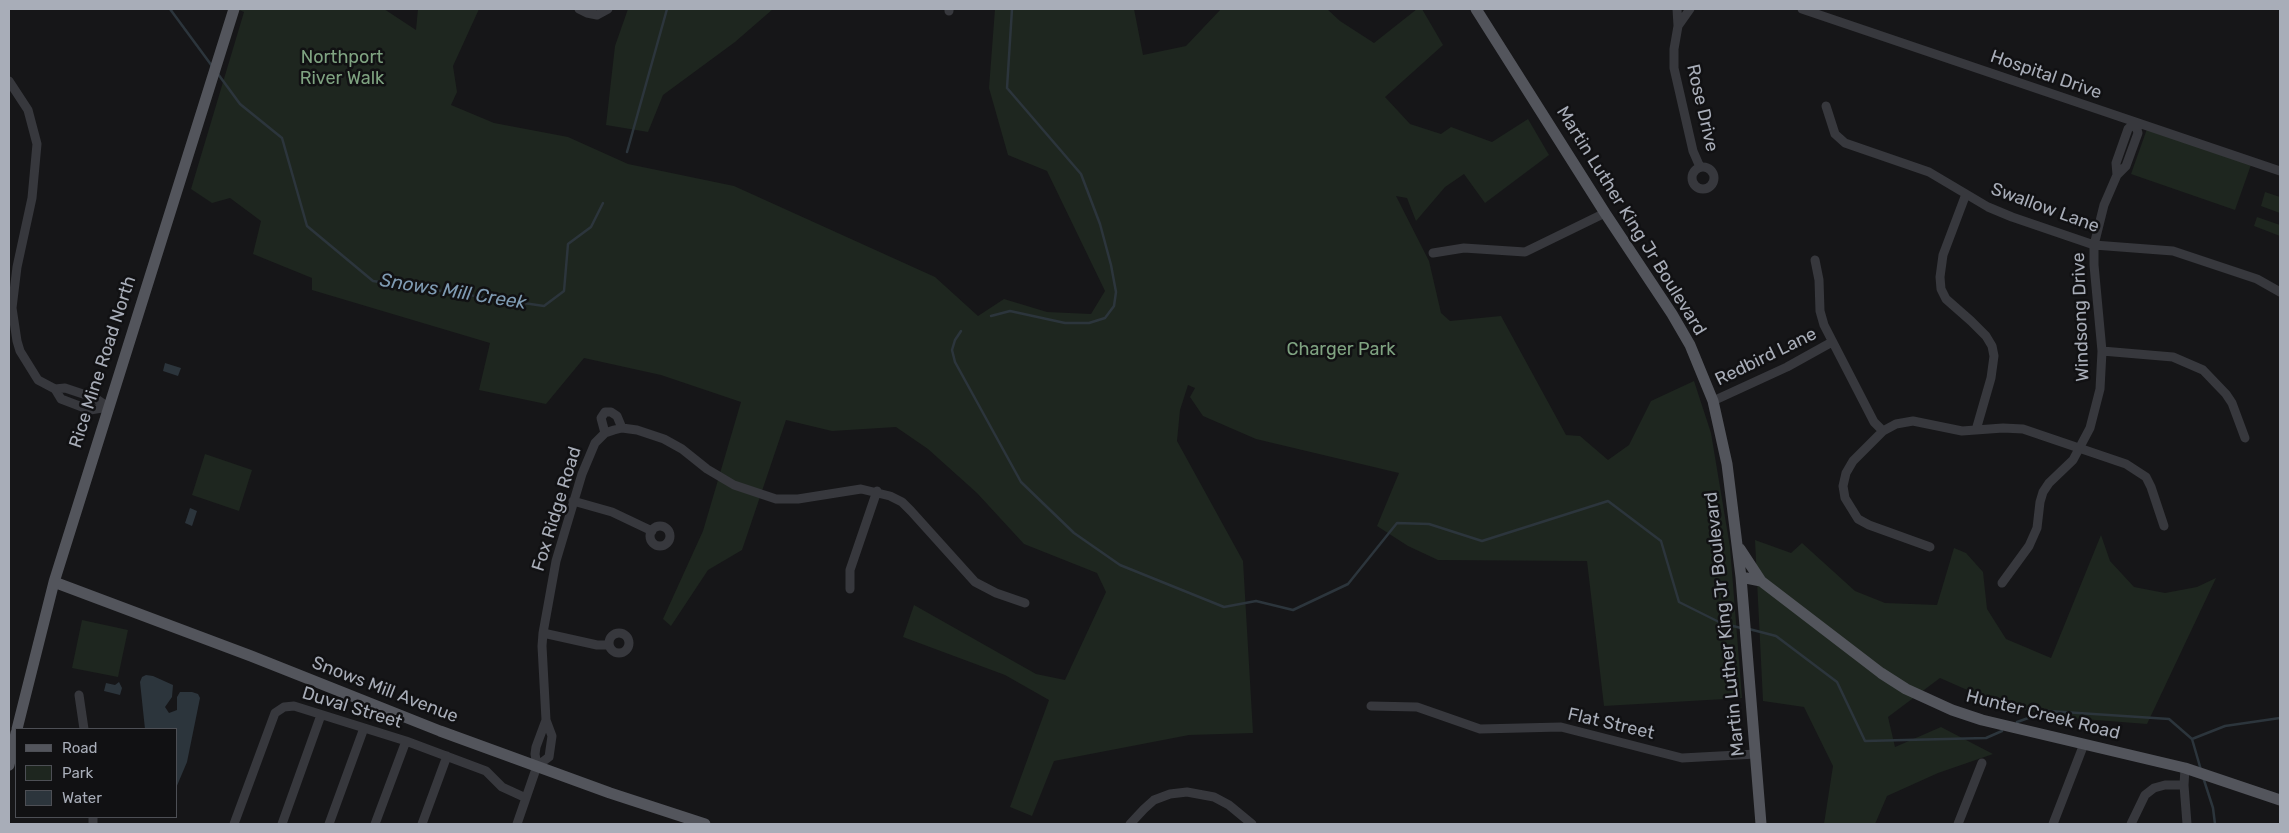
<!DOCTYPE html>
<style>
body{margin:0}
#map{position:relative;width:2289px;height:833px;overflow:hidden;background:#161618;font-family:Rubik,sans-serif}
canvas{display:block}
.frame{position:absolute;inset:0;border:10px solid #a8adb8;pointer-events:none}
.legend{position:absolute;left:15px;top:728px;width:162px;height:90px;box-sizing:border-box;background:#111113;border:1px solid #4d4f55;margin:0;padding:6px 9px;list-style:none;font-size:15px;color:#a8adb8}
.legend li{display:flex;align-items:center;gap:10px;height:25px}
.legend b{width:25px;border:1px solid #4d4f55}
</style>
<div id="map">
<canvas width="2289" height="833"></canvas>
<div class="frame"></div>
<ul class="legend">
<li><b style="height:6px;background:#53555c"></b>Road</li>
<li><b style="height:14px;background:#1e261f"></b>Park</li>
<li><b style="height:14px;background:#2c353c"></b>Water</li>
</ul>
</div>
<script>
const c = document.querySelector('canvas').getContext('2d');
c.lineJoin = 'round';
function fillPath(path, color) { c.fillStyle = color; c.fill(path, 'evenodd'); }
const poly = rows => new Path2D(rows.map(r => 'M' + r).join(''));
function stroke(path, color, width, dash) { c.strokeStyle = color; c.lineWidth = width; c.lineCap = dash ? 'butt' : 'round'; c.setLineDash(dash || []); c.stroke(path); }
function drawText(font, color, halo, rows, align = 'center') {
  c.font = font + ' Rubik,sans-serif'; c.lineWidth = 5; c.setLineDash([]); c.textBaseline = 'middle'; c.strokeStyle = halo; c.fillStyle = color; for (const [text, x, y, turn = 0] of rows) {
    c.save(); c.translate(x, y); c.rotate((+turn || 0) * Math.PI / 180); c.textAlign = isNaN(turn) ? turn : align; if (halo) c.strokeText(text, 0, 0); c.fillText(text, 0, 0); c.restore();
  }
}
const green = poly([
 [237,9,384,9,416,30,418,9,479,9,453,66,457,92,451,105,494,123,568,137,628,164,734,186,935,277,978,316,1004,299,1047,312,1091,314,1105,291,1047,171,1008,155,989,88,995,9,1134,9,1143,55,1186,46,1221,9,1327,9,1340,21,1374,43,1417,9,1422,9,1443,45,1385,97,1410,124,1441,134,1451,127,1492,142,1528,119,1549,155,1485,203,1464,174,1445,187,1416,221,1407,198,1396,196,1429,261,1441,313,1450,321,1501,316,1566,435,1580,436,1608,460,1629,445,1651,401,1694,381,1711,433,1730,547,1742,698,1604,706,1587,561,1438,560,1408,546,1377,526,1399,473,1256,439,1203,416,1190,397,1195,388,1188,385,1180,410,1177,441,1243,561,1253,733,1189,735,1054,761,1032,816,1010,807,1049,700,1005,675,903,637,914,605,1036,674,1065,680,1106,592,1097,573,1024,544,977,493,928,449,896,427,832,431,786,420,742,550,708,570,671,626,663,619,703,531,741,402,661,375,584,358,546,404,479,390,490,343,312,290,312,278,253,254,261,221,230,198,212,203,191,189,244,12],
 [628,9,773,9,735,42,663,95,648,132,606,125,615,46],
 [2148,126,2252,162,2235,210,2131,174],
 [2265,192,2280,197,2280,213,2261,206],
 [2257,217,2280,225,2280,236,2254,226],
 [205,454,252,470,239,511,192,495],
 [2101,535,2110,561,2134,587,2165,593,2197,587,2216,578,2147,724,2070,718,2006,707,1940,678,1888,717,1895,747,1941,727,1993,754,1938,773,1887,796,1875,824,1824,824,1833,766,1804,707,1763,701,1755,540,1791,553,1802,543,1855,591,1885,603,1937,605,1954,548,1966,553,1983,572,1987,609,2006,639,2051,658],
 [82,620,128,630,118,677,72,668]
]);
const water = poly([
 [165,363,181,368,178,376,163,371],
 [190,508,197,511,192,526,185,523],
 [146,675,153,676,173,685,172,697,165,707,169,713,177,710,177,697,180,692,192,692,198,694,200,698,187,762,176,788,176,729,145,729,140,682,142,677],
 [119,682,122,688,120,695,104,691,106,683,115,685]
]);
const stream = poly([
 [170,9,212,66],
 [218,74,240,104,282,138,307,226,373,281,544,306,564,291,568,244,591,227,603,203],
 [627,152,667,9],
 [991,316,1010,311,1065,323,1089,323,1105,318,1114,306,1116,292,1111,265,1100,224,1081,174,1007,88,1012,9],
 [961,331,955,340,952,350,955,362,1021,482,1074,533,1120,565,1224,607,1256,601,1293,610,1348,584,1397,523,1429,524,1482,541,1608,501,1661,541,1679,602,1721,623,1741,628],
 [1749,629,1776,636,1837,682,1865,741,1986,738,2002,731],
 [2017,722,2048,711,2169,719,2192,739,2225,726,2280,718],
 [2192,739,2201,770],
 [2203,777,2213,808,2215,824]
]);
const minor = poly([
 [579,9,587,13,597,15,608,9],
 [1677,9,1678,26,1674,49,1674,68,1693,151,1700,167],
 [1802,9,2280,171],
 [949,11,949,9],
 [1678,26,1690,9],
 [9,81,28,110,37,144,32,198,17,267,12,308,17,341,20,351,38,380,55,389,61,399,90,410,108,407],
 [1826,106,1835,134,1845,143,1929,172,1988,207,2012,217,2094,245,2173,251,2257,279,2280,292],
 '1692 178a11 11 0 1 1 22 0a11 11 0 1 1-22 0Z',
 [2117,175,2116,163,2128,129,2135,122],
 [1966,194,1943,255,1940,277,1941,289,1946,299,1971,321,1986,336,1992,346,1994,356,1991,378,1976,430],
 [1433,253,1464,248,1525,252,1605,213],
 [1815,260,1819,280,1820,311,1824,325,1874,422,1883,431],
 [2102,351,2173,357,2203,370,2226,394,2232,403,2245,438],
 [55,389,65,388,95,398,108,407],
 [1713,401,1787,367,1832,342],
 [605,433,601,418,605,412,611,412,617,416,622,428],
 [573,501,612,512,652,531],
 '650 536a10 10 0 1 1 20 0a10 10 0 1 1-20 0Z',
 [1930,547,1869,525,1858,519,1845,498,1843,486,1846,473,1853,461,1883,431,1896,424,1913,421,1962,431,2003,428,2023,429,2126,464,2146,477,2151,487,2164,526],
 [2002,583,2029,546,2037,528,2040,502,2043,492,2049,483,2073,460,2090,428,2100,389,2102,351,2094,265,2094,245,2104,205,2117,175,2126,166,2138,133,2135,122],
 [850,589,850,570,877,491],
 '609 643a10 10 0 1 1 20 0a10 10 0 1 1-20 0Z',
 [543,633,597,645,609,645],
 [79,695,84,729],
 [1371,706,1417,707,1480,729,1561,727,1682,758,1756,754],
 [537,766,549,757,552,736,546,720,542,646,543,633,556,561,582,474,595,443,605,433,614,430,622,428,637,430,664,439,682,449,707,469,734,485,776,499,798,499,861,489,890,496,902,502,911,511,975,582,996,593,1025,603],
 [2185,768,2184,785,2187,824],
 [93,817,93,824],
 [234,824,275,713,284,707,294,706,406,741,486,771,502,787,526,798],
 [282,824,321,715],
 [329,824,364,728],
 [375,824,406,741],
 [422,824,447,756],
 [517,824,537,766,535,754,536,747,546,720],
 [1130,824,1144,809,1154,800,1170,794,1187,792,1214,797,1229,805,1252,824],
 [1958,824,1982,763],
 [2053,824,2084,744],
 [2131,824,2145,795,2154,788,2165,785,2184,785]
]);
const major = poly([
 [1476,9,1605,213,1672,314,1690,345,1713,401,1727,464,1741,577,1761,824],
 [1740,549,1761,581],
 [1741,577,1761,581,1881,673,1906,689,1952,710,1982,720,2185,768,2280,800],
 [54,582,251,656,440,731,610,793,705,824],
 [17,729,54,582,234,9],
 [9,765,16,733]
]);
const parkNames = [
 ["Northport",342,58],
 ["River Walk",342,79],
 ["Charger Park",1341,350]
];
const streetNames = [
 ["Hospital Drive",2046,75,19],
 ["Rose Drive",1702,108,77],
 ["Swallow Lane",2045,208,20],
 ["Martin Luther King Jr Boulevard",1631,221,58],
 ["Windsong Drive",2081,317,-92],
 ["Redbird Lane",1766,357,-26],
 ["Rice Mine Road North",103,362,-72],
 ["Fox Ridge Road",557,509,-73],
 ["Martin Luther King Jr Boulevard",1725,624,-96],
 ["Snows Mill Avenue",385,690,21],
 ["Duval Street",352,708,17],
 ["Hunter Creek Road",2043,715,14],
 ["Flat Street",1611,724,13]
];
const waterNames = [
 ["Snows Mill Creek",453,292,9]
];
fillPath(green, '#1e261f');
fillPath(water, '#2c353c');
stroke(stream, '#2c353c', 2.5);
stroke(minor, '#37383d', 9);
stroke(major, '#53555c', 11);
drawText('18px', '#7fa381', '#111113', parkNames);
drawText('18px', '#a8adb8', '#111113', streetNames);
drawText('italic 19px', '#7f9bb3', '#111113', waterNames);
</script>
